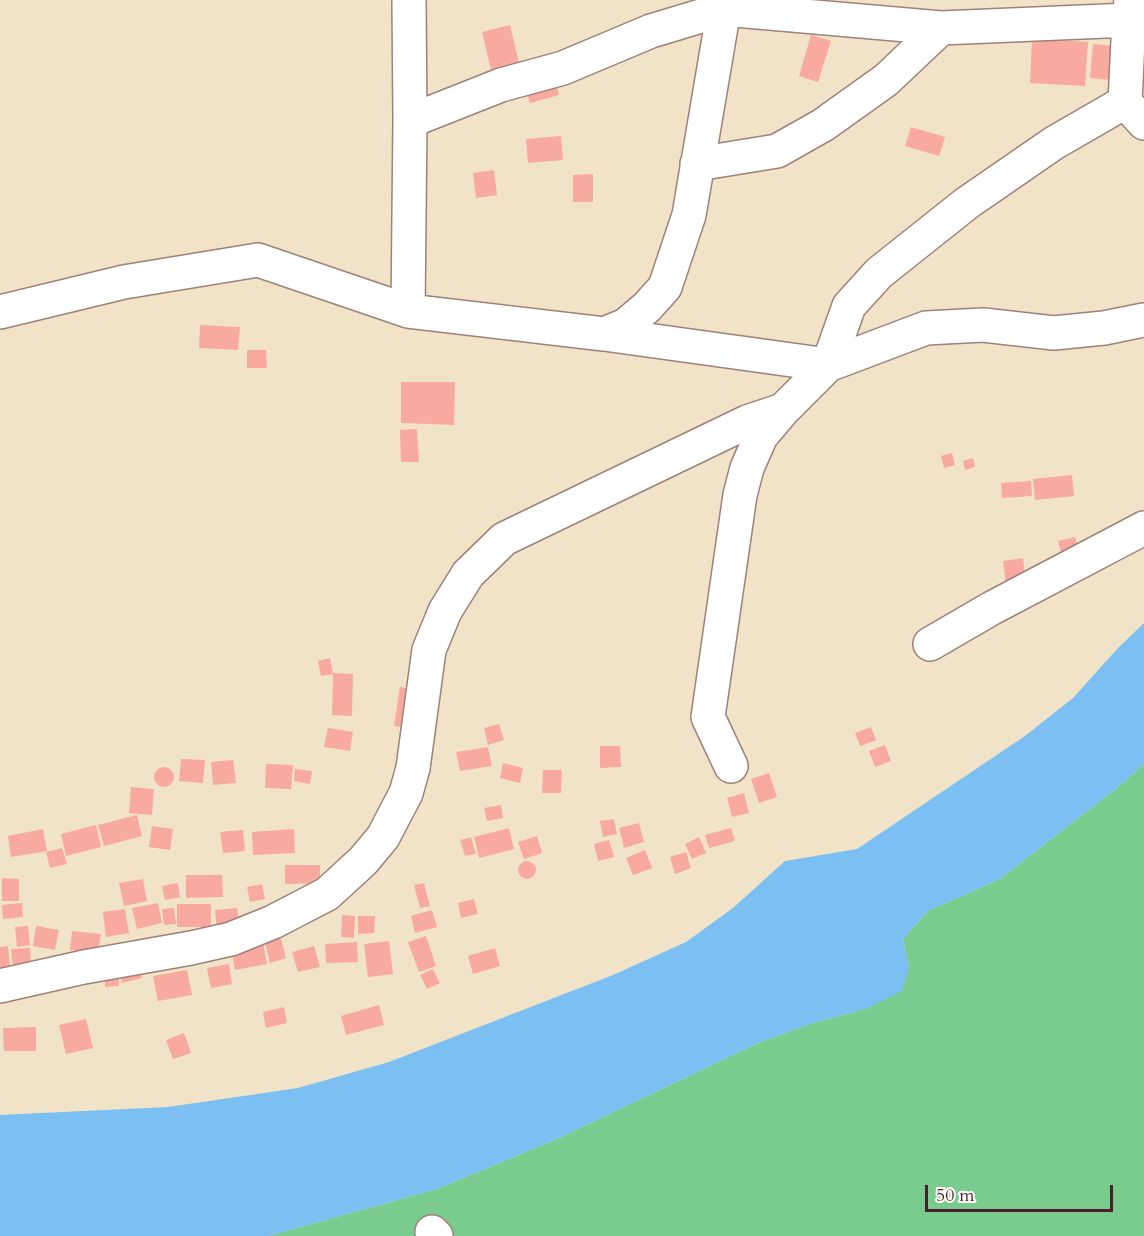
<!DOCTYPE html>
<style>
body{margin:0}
#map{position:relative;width:1144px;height:1236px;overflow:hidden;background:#f1e3c7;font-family:Cardo,serif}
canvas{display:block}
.scale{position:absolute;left:925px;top:1185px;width:188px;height:27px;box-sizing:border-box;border:3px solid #4a1f2b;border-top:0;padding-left:8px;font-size:18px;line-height:21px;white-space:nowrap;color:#4a1f2b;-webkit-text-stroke:4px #fdfcf7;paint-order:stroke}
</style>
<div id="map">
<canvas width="1144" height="1236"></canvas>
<div class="scale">50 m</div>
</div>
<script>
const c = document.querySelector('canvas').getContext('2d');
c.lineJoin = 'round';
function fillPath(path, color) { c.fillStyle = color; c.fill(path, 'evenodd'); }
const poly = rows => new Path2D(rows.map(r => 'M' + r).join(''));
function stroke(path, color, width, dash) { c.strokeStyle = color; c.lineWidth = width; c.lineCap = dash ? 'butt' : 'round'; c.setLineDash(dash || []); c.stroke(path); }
const green = poly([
 [1144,764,1144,1236,268,1236,437,1189,557,1139,758,1043,813,1023,868,1008,909,968,903,939,928,911,1000,879,1117,788]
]);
const water = poly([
 [1144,623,1144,764,1117,788,1000,879,928,911,903,939,909,968,902,991,868,1008,813,1023,758,1043,557,1139,437,1189,268,1236,0,1236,0,1115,168,1107,298,1088,389,1062,613,975,686,942,733,908,785,861,857,849,1025,736,1073,698,1118,648]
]);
const building = poly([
 [510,25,519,63,491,70,482,32],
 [811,35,831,41,818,82,799,76],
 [1032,39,1088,42,1085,86,1030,83],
 [1093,44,1115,46,1112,80,1090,78],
 [555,80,559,95,530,103,525,87],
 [911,127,945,137,939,156,905,146],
 [561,136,563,160,528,163,526,139],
 [494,170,497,195,476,198,473,173],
 [593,174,593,202,573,202,573,175],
 [200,325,240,327,238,350,199,348],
 [247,350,266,350,267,368,247,368],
 [401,382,455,382,454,425,401,423],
 [417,429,419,462,401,462,400,430],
 [952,453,955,465,944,468,941,456],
 [973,458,975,467,965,470,963,461],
 [1072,475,1074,496,1035,500,1033,479],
 [1031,481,1032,496,1002,498,1001,483],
 [1075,537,1081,556,1063,561,1058,541],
 [1023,558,1026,583,1006,586,1003,561],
 [330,658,333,674,321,676,318,661],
 [333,673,353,674,352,716,332,715],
 [400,687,421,691,415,729,394,726],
 [499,724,504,740,488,745,484,728],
 [871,727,876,740,860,746,855,733],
 [328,728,353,732,350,751,324,747],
 [885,745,891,761,875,767,869,751],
 [600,746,620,746,621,767,600,768],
 [488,747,492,766,460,771,456,752],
 [181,759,205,760,203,783,179,781],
 [233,760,236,783,213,785,211,762],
 [503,763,523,768,520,783,500,778],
 [266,764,293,765,291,789,265,788],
 '154 777a10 10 0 1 1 20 0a10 10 0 1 1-20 0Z',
 [295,769,312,771,310,784,294,781],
 [543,770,562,770,561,793,542,793],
 [769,773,777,797,759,803,751,779],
 [131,787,154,789,152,815,129,813],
 [744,793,749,813,732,817,727,798],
 [501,805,503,818,487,821,484,808],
 [137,815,142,836,104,846,98,825],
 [614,819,617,834,603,837,600,821],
 [639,823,644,842,624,848,619,828],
 [96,825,101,847,66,856,61,834],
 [152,826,173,829,170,850,149,847],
 [509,828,514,849,479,858,474,837],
 [731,828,735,841,709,848,705,835],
 [43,829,47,851,11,857,8,836],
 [294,829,295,853,253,855,252,832],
 [243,830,245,851,223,853,220,832],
 [537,836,542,853,524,859,518,842],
 [471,837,476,854,465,856,460,840],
 [699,837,706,853,692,859,685,844],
 [609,840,614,857,598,861,594,844],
 [62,848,67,864,50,868,46,852],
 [645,850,652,868,633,875,626,858],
 [686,852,691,868,675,874,670,857],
 '518 870a9 9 0 1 1 18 0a9 9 0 1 1-18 0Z',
 [285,865,320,865,320,883,285,884],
 [186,875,222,875,223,897,186,898],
 [2,878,19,879,19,901,2,901],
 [143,879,147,901,124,906,119,883],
 [178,883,180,897,165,900,162,886],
 [424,883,430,906,420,908,414,885],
 [262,884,265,899,250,902,247,887],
 [474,899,478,914,461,918,458,903],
 [22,903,23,917,3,919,2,905],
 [158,903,162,923,137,929,132,908],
 [177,904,211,904,211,927,177,927],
 [174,908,176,924,164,925,162,909],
 [237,908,240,929,217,931,215,910],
 [125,909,129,933,106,937,103,912],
 [432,910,437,927,415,933,411,916],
 [342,915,355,916,354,938,341,937],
 [358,916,375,916,374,933,358,934],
 [28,926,30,945,17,947,15,927],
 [36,926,59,930,55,950,33,946],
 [72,931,101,934,98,953,70,950],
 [279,931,286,958,270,963,263,935],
 [426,936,436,966,419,972,408,942],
 [389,941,393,974,368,977,364,944],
 [357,942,358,962,326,963,325,944],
 [263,943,267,964,235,970,231,949],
 [8,946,10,967,0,968,0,947],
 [314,946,320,967,298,972,292,952],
 [30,948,31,965,13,966,11,949],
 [495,948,500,966,473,974,468,956],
 [138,958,142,978,122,983,118,962],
 [229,964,232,984,211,988,207,968],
 [105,969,118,969,119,986,105,987],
 [433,969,440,983,427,989,420,975],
 [187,970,192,995,158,1001,153,976],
 [379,1005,384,1025,346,1035,341,1016],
 [284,1007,287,1023,266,1028,263,1012],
 [86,1019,93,1048,66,1054,59,1025],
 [36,1027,36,1051,4,1051,3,1028],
 [184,1033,191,1053,173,1059,166,1040]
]);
const minor = poly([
 [1131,0,1129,20,1125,102,1144,123],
 [410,121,501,85,563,68,651,31,724,9,941,28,1129,20,1144,11],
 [697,164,777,151,823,125,886,80,941,28],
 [408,311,410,121,409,0],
 [0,312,124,282,258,260,408,311,604,334,626,325,647,307,665,287,689,215,724,9,734,0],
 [604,334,828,365,849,306,879,273,967,203,1054,143,1125,102],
 [930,644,992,608,1144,528],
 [731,766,708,717,740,495,747,468,761,436,783,410,828,365,926,328,983,325,1054,333,1104,328,1144,320],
 [0,986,84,967,191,948,231,939,273,922,327,894,363,861,383,837,406,793,413,768,429,650,445,611,468,574,504,539,747,422,783,410],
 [432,1232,436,1236]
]);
fillPath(green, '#79cc8e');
fillPath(water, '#7cbff2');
fillPath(building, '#f8a9a0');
stroke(minor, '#9e8179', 36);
stroke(minor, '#fff', 33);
</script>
